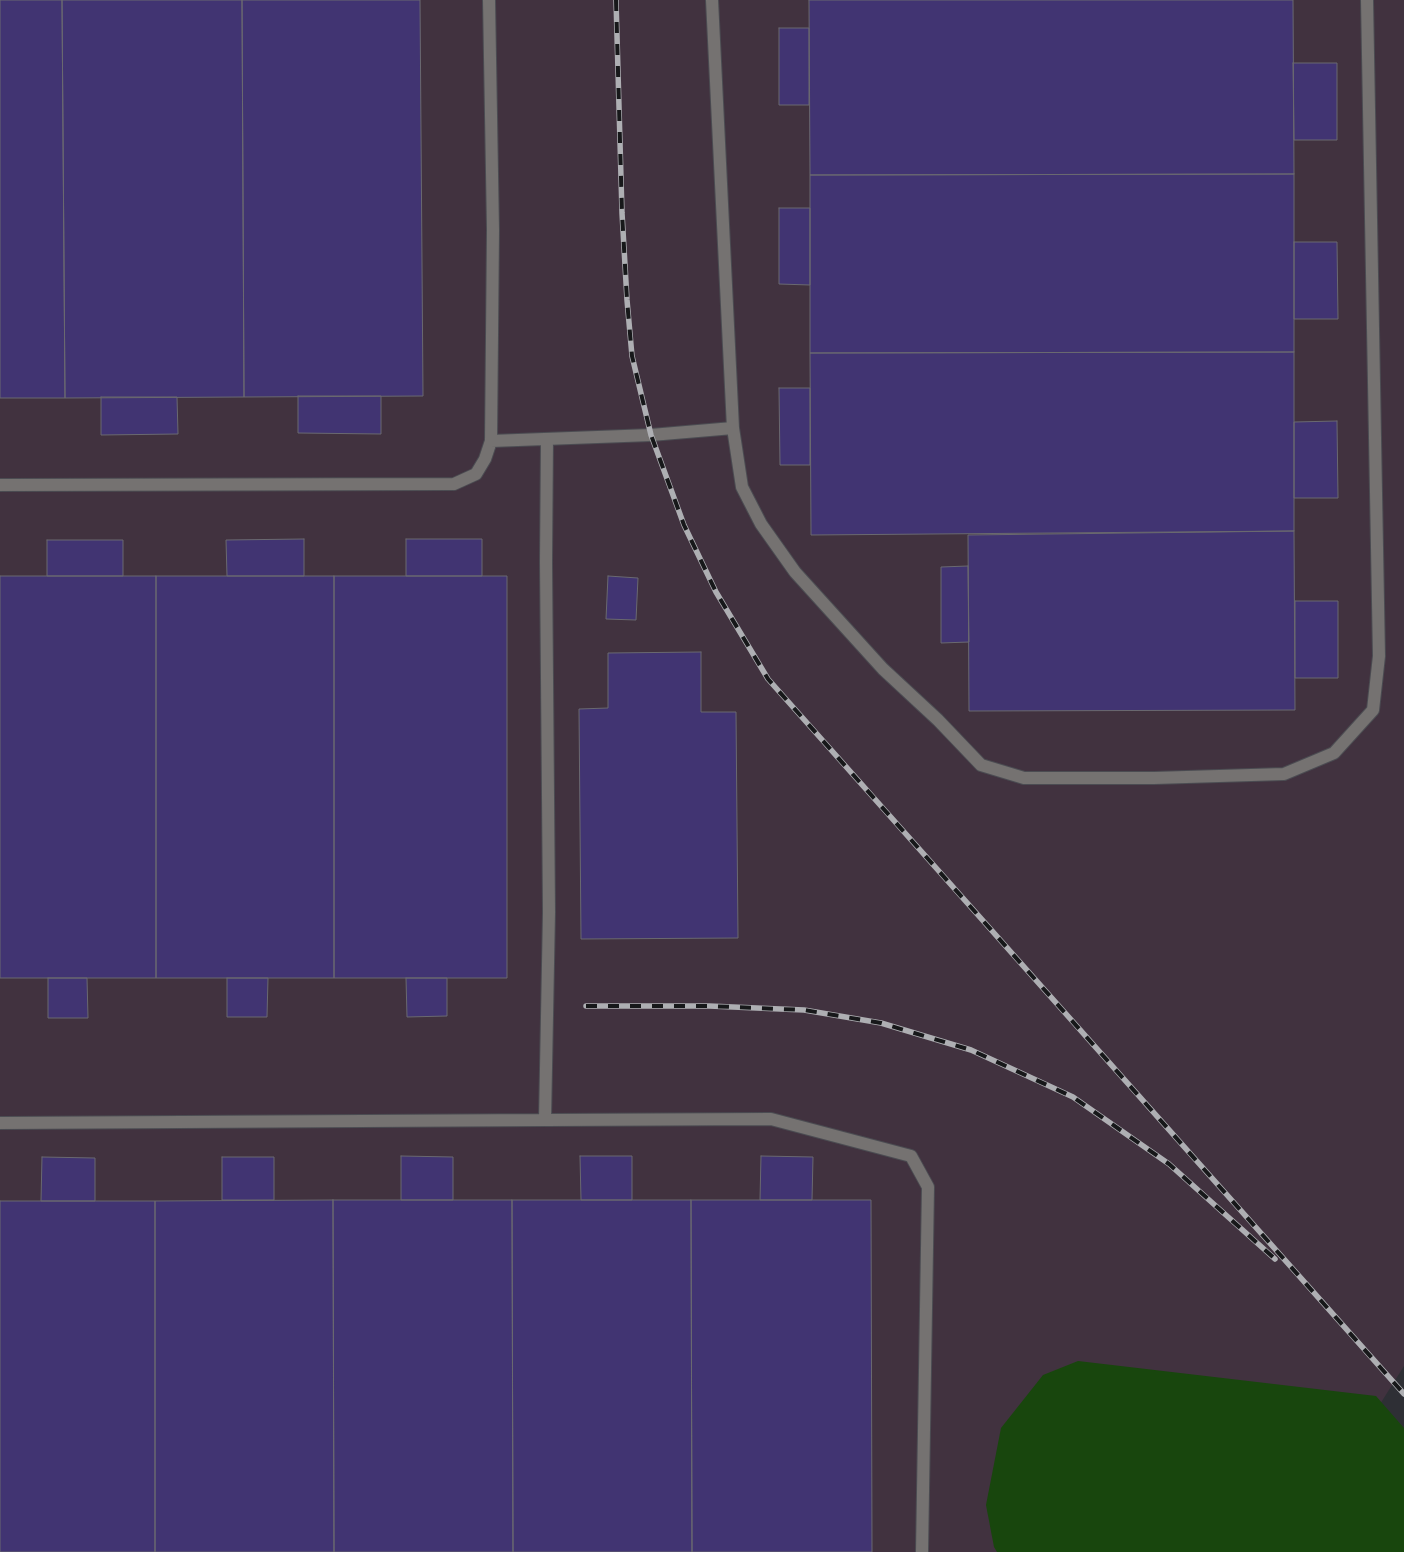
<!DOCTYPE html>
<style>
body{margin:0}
canvas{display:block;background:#2e2f35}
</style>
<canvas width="1404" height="1552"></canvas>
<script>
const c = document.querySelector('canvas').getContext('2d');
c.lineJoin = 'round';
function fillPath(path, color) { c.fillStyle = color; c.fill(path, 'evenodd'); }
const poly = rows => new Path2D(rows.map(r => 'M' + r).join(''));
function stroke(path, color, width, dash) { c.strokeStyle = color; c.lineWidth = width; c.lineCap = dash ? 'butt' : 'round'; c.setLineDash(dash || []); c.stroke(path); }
const industrial = poly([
 [0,0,1404,0,1404,1366,1287,1552,0,1552]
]);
const green = poly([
 [1078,1361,1376,1396,1404,1428,1404,1552,997,1552,994,1547,986,1505,1001,1428,1043,1375]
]);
const building = poly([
 [0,0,62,0,65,398,0,398,0,0],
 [62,0,242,0,244,397,65,398,62,0],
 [242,0,420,0,423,396,244,397,242,0],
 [809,0,1293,0,1294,174,810,175,809,0],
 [779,28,809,28,809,105,779,105,779,28],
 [1293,63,1337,63,1337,140,1294,140,1293,63],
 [1294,174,1294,352,810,353,810,175,1294,174],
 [779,208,810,208,810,285,779,284,779,208],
 [1294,242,1337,242,1338,319,1294,319,1294,242],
 [1294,352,1294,531,811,535,810,353,1294,352],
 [779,388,810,388,810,465,780,465,779,388],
 [298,396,381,396,381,434,298,433,298,396],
 [101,397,177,397,178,434,101,435,101,397],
 [1337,421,1338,498,1294,498,1294,422,1337,421],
 [1294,531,1295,710,969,711,968,535,1294,531],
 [304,539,304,576,227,576,226,540,304,539],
 [406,539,482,539,482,576,406,576,406,539],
 [47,540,123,540,123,576,47,576,47,540],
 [968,566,969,642,941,643,941,567,968,566],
 [0,576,156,576,156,978,0,978,0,576],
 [156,576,334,576,334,978,156,978,156,576],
 [334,576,507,576,507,978,334,978,334,576],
 [608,576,638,578,636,620,606,619,608,576],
 [1295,601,1338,601,1338,678,1295,678,1295,601],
 [701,652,701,712,736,712,738,938,581,939,579,709,608,708,608,653,701,652],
 [48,978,87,978,88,1018,48,1018,48,978],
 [227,978,268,978,267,1017,227,1017,227,978],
 [406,978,447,978,447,1016,407,1017,406,978],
 [401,1156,453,1157,453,1200,401,1200,401,1156],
 [580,1156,632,1156,632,1200,581,1200,580,1156],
 [761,1156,813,1157,812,1200,760,1200,761,1156],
 [42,1157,95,1158,95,1201,41,1201,42,1157],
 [222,1157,274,1157,274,1200,222,1200,222,1157],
 [333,1200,512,1200,513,1552,334,1552,333,1200],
 [333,1200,334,1552,155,1552,155,1201,333,1200],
 [512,1200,691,1200,692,1552,513,1552,512,1200],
 [691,1200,871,1200,872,1552,692,1552,691,1200],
 [0,1201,155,1201,155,1552,0,1552,0,1201]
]);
const minor = poly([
 [489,0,493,230,491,441,651,435,733,428],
 [712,0,733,428,742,487,761,524,795,572,883,669,938,720,981,765,1024,778,1154,778,1284,774,1334,753,1373,710,1379,656,1367,0],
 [547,439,546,562,549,912,545,1120,771,1119,911,1156,928,1187,922,1552],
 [0,485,454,484,476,474,485,459,491,441],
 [0,1123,545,1120]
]);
const rail = poly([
 [616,0,622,213,627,300,632,356,651,435,684,525,716,592,768,679,1404,1394],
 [586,1006,709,1006,804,1010,881,1023,971,1050,1073,1097,1169,1164,1275,1259]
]);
fillPath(industrial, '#41323f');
fillPath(green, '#18460d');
fillPath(building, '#413472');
stroke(building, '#6a6970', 1);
stroke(minor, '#4b4c52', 14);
stroke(minor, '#757271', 12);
stroke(rail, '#aeafb3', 5.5);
stroke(rail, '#17181a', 4, [11]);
</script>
